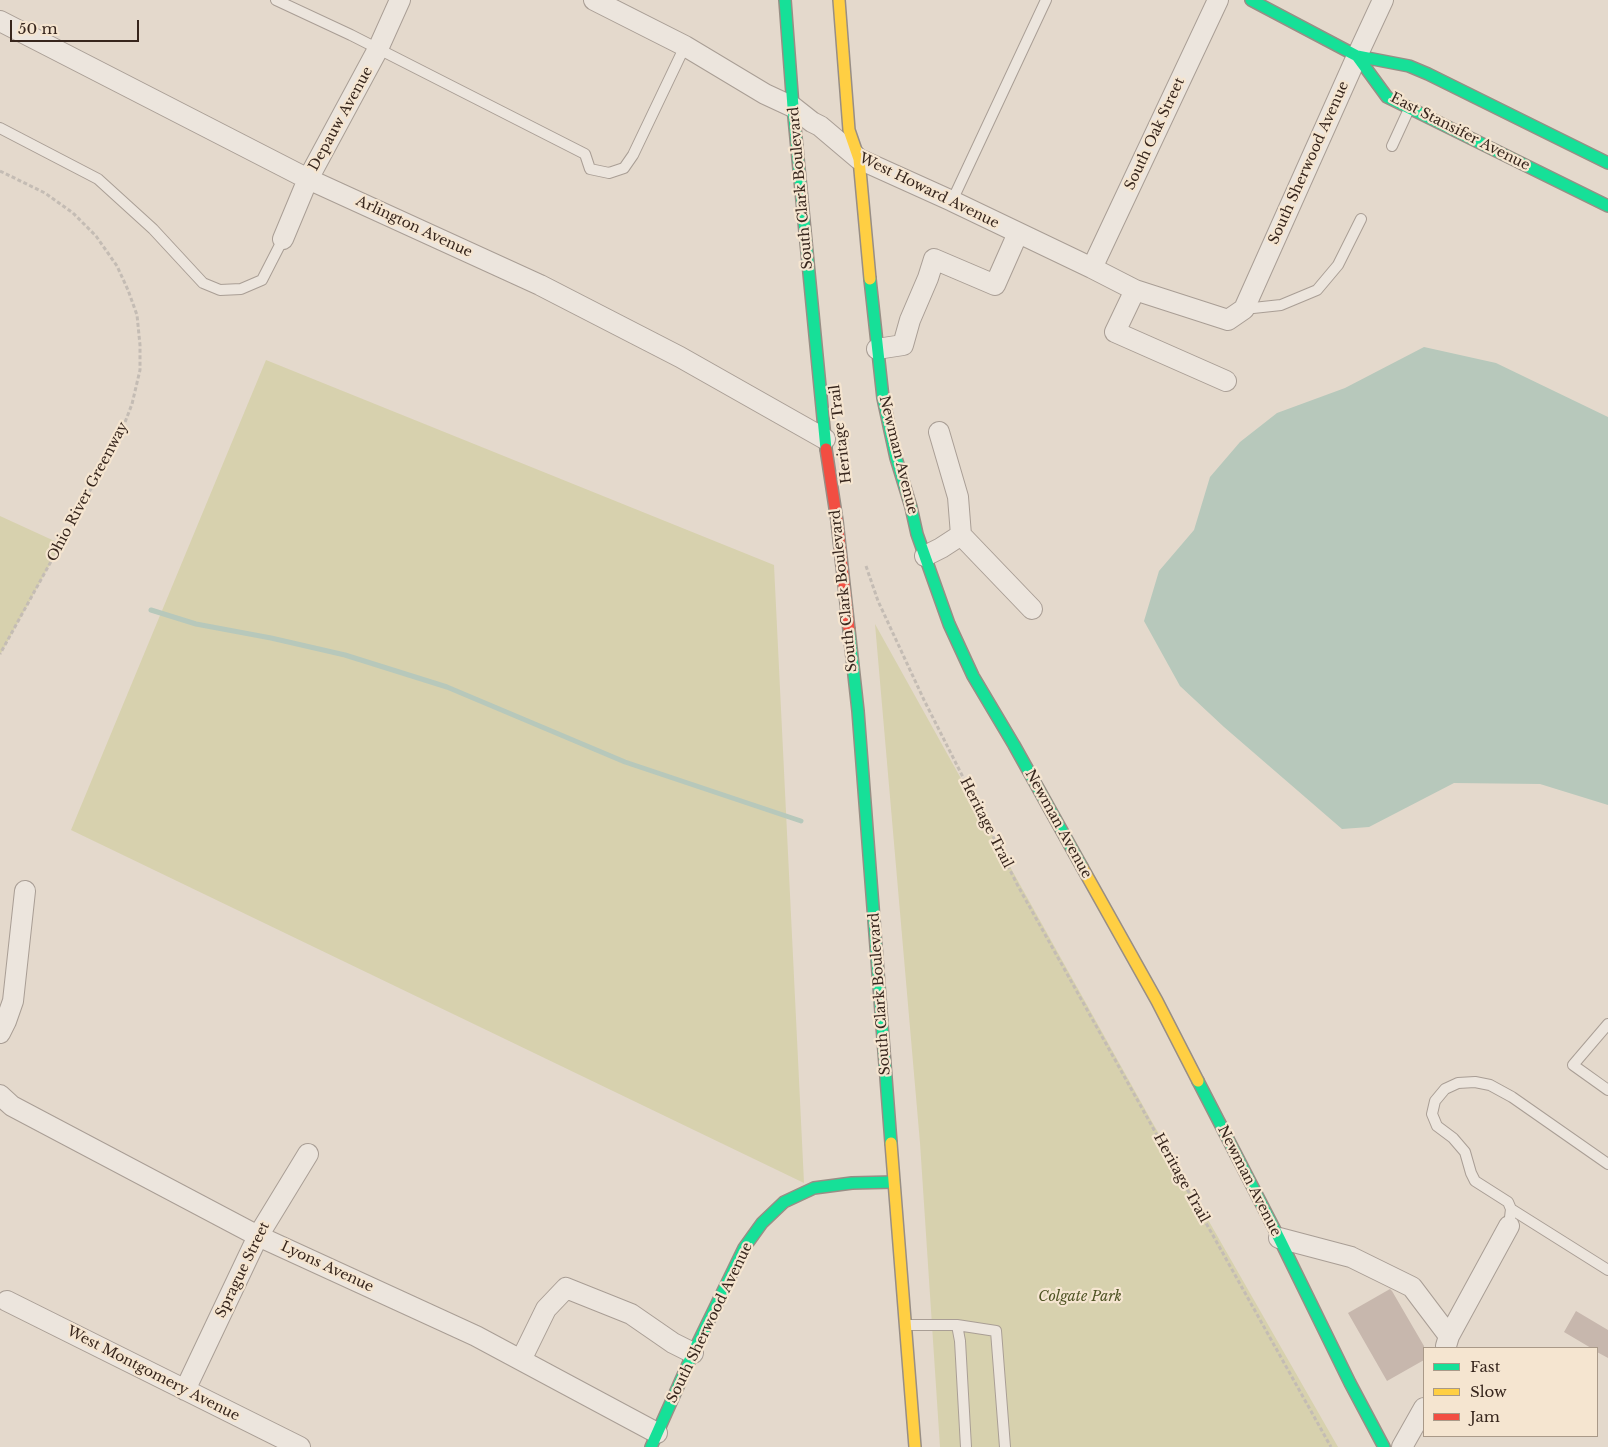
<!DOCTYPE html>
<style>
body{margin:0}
#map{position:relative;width:1608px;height:1447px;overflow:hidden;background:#e4d9cc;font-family:"Libre Baskerville",serif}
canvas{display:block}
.legend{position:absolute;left:1423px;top:1347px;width:175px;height:90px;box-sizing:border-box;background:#f5e5d0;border:1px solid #a99988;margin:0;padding:6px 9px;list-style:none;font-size:15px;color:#37261d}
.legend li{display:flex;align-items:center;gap:10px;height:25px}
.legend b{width:25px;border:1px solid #a99988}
.scale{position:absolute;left:10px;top:20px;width:129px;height:22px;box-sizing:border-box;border:2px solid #37261d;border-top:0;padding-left:6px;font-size:15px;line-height:18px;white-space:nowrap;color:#37261d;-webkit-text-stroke:4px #f5e5d0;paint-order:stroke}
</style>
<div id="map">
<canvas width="1608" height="1447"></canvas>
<ul class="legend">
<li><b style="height:6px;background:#16e098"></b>Fast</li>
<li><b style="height:6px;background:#ffcf43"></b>Slow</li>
<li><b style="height:6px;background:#f24e42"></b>Jam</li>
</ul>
<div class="scale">50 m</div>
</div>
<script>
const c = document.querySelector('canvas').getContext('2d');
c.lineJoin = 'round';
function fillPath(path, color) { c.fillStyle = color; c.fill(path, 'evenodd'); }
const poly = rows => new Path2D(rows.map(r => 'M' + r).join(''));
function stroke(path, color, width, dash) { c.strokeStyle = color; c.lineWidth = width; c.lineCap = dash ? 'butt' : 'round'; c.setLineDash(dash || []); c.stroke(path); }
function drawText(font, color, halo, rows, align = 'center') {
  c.font = font + ' "Libre Baskerville",serif'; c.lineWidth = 4.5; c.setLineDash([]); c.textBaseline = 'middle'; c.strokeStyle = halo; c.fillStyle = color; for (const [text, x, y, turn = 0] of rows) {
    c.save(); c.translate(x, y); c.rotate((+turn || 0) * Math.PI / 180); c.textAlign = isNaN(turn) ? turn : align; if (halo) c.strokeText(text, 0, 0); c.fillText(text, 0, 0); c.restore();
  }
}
const green = poly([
 [266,360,774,565,804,1183,71,830],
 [0,516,61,544,0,655],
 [875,624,1151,1120,1338,1447,940,1447,920,1143]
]);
const water = poly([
 [1424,347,1496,363,1608,417,1608,805,1540,784,1454,783,1369,827,1342,829,1224,727,1180,686,1144,621,1159,571,1194,530,1210,477,1240,442,1277,413,1345,388]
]);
const stream = poly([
 [151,610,196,624,271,638,345,655,447,687,625,762,801,821]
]);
const building = poly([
 [1390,1289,1392,1291,1424,1346,1424,1360,1387,1381,1348,1313],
 [1576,1311,1608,1330,1608,1358,1597,1352,1597,1348,1591,1348,1564,1332]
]);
const path = poly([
 [0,171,45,193,73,213,96,236,117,266,128,290,137,315,140,345,140,370,132,404,119,438,0,654],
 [866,566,878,601,924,700,1018,886,1331,1447]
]);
const lane = poly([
 [276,0,351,35,585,154,590,169,609,173,624,168,633,155,685,46],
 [0,128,98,179,153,229,203,283,220,290,241,289,262,280,283,239],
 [1392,146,1409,109],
 [952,201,1046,0],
 [1244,309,1281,305,1317,290,1338,265,1361,219],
 [1608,1024,1573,1065,1608,1090],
 [1511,1209,1608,1270],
 [1509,1226,1511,1209,1508,1202,1475,1181,1471,1173,1465,1152,1453,1138,1437,1126,1432,1114,1435,1101,1445,1089,1458,1083,1475,1082,1490,1085,1512,1097,1608,1164],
 [907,1325,957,1325,996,1331,1005,1447],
 [957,1325,960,1341,966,1447]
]);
const street = poly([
 [594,0,685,46,765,94,793,107,812,122,820,126,859,159,952,201,1092,268,1135,290,1228,320,1244,309,1357,56,1383,0],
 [0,21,308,179,540,285,680,357,825,439],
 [283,239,308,179,378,49,400,0],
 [1092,268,1218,0],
 [1135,290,1115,332,1226,381],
 [877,349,903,345,910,320,928,278,934,259,995,285,1018,233],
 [961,535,1032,609],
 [925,556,941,548,961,535,958,497,939,432],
 [0,1033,6,1021,13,1001,25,891],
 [0,1095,12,1106,258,1236,476,1336,657,1433],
 [1279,1238,1351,1257,1412,1287,1449,1336],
 [7,1301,300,1447],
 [1446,1346,1449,1336,1509,1226],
 [521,1360,546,1309,566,1288,631,1314,673,1343,693,1353],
 [185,1390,258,1236,308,1154],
 [1402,1447,1424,1408]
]);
const fast = poly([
 [785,0,793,107,826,449],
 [1251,0,1357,56,1409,66,1428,74,1608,163],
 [1357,56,1387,97,1608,206],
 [870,279,883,398,896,458,911,507,917,534,949,624,973,676,1014,745,1082,867],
 [849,630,858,711,891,1143],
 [1198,1081,1279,1238,1350,1383,1384,1447],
 [651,1447,693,1353,744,1248,762,1223,784,1202,814,1188,852,1183,894,1182]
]);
const slow = poly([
 [839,0,849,130,859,159,870,279],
 [1082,867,1157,1001,1198,1081],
 [891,1143,915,1447]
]);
const jam = poly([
 [826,449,837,521,849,630]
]);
const streetNames = [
 ["Depauw Avenue",341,119,-61],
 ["East Stansifer Avenue",1460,132,27],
 ["South Oak Street",1155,134,-65],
 ["South Sherwood Avenue",1309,163,-66],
 ["South Clark Boulevard",801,188,-95],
 ["West Howard Avenue",929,191,26],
 ["Arlington Avenue",414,227,25],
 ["Heritage Trail",841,434,-97],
 ["Newman Avenue",898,455,76],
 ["Ohio River Greenway",88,492,-62],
 ["South Clark Boulevard",844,591,-96],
 ["Heritage Trail",986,823,63],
 ["Newman Avenue",1058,824,61],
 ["South Clark Boulevard",880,994,-94],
 ["Heritage Trail",1181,1178,61],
 ["Newman Avenue",1249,1181,63],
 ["Lyons Avenue",327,1267,25],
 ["Sprague Street",243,1270,-64],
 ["South Sherwood Avenue",710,1323,-64],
 ["West Montgomery Avenue",153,1374,27]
];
const parkNames = [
 ["Colgate Park",1080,1297]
];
fillPath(green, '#d7d1ae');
fillPath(water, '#b7c8bb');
stroke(stream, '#b7c8bb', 5);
fillPath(building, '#c7b7ad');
stroke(lane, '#a99e95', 12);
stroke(street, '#a99e95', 22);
stroke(fast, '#988e85', 14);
stroke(slow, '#988e85', 14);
stroke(jam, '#988e85', 14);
stroke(path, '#c4bcb4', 3, [4, 2.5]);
stroke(lane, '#ece5dd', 10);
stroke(street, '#ece5dd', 20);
stroke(fast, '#16e098', 11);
stroke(slow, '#ffcf43', 11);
stroke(jam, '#f24e42', 11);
drawText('14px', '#37261d', '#f5e5d0', streetNames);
drawText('italic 14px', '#4e5323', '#f5e5d0', parkNames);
</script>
